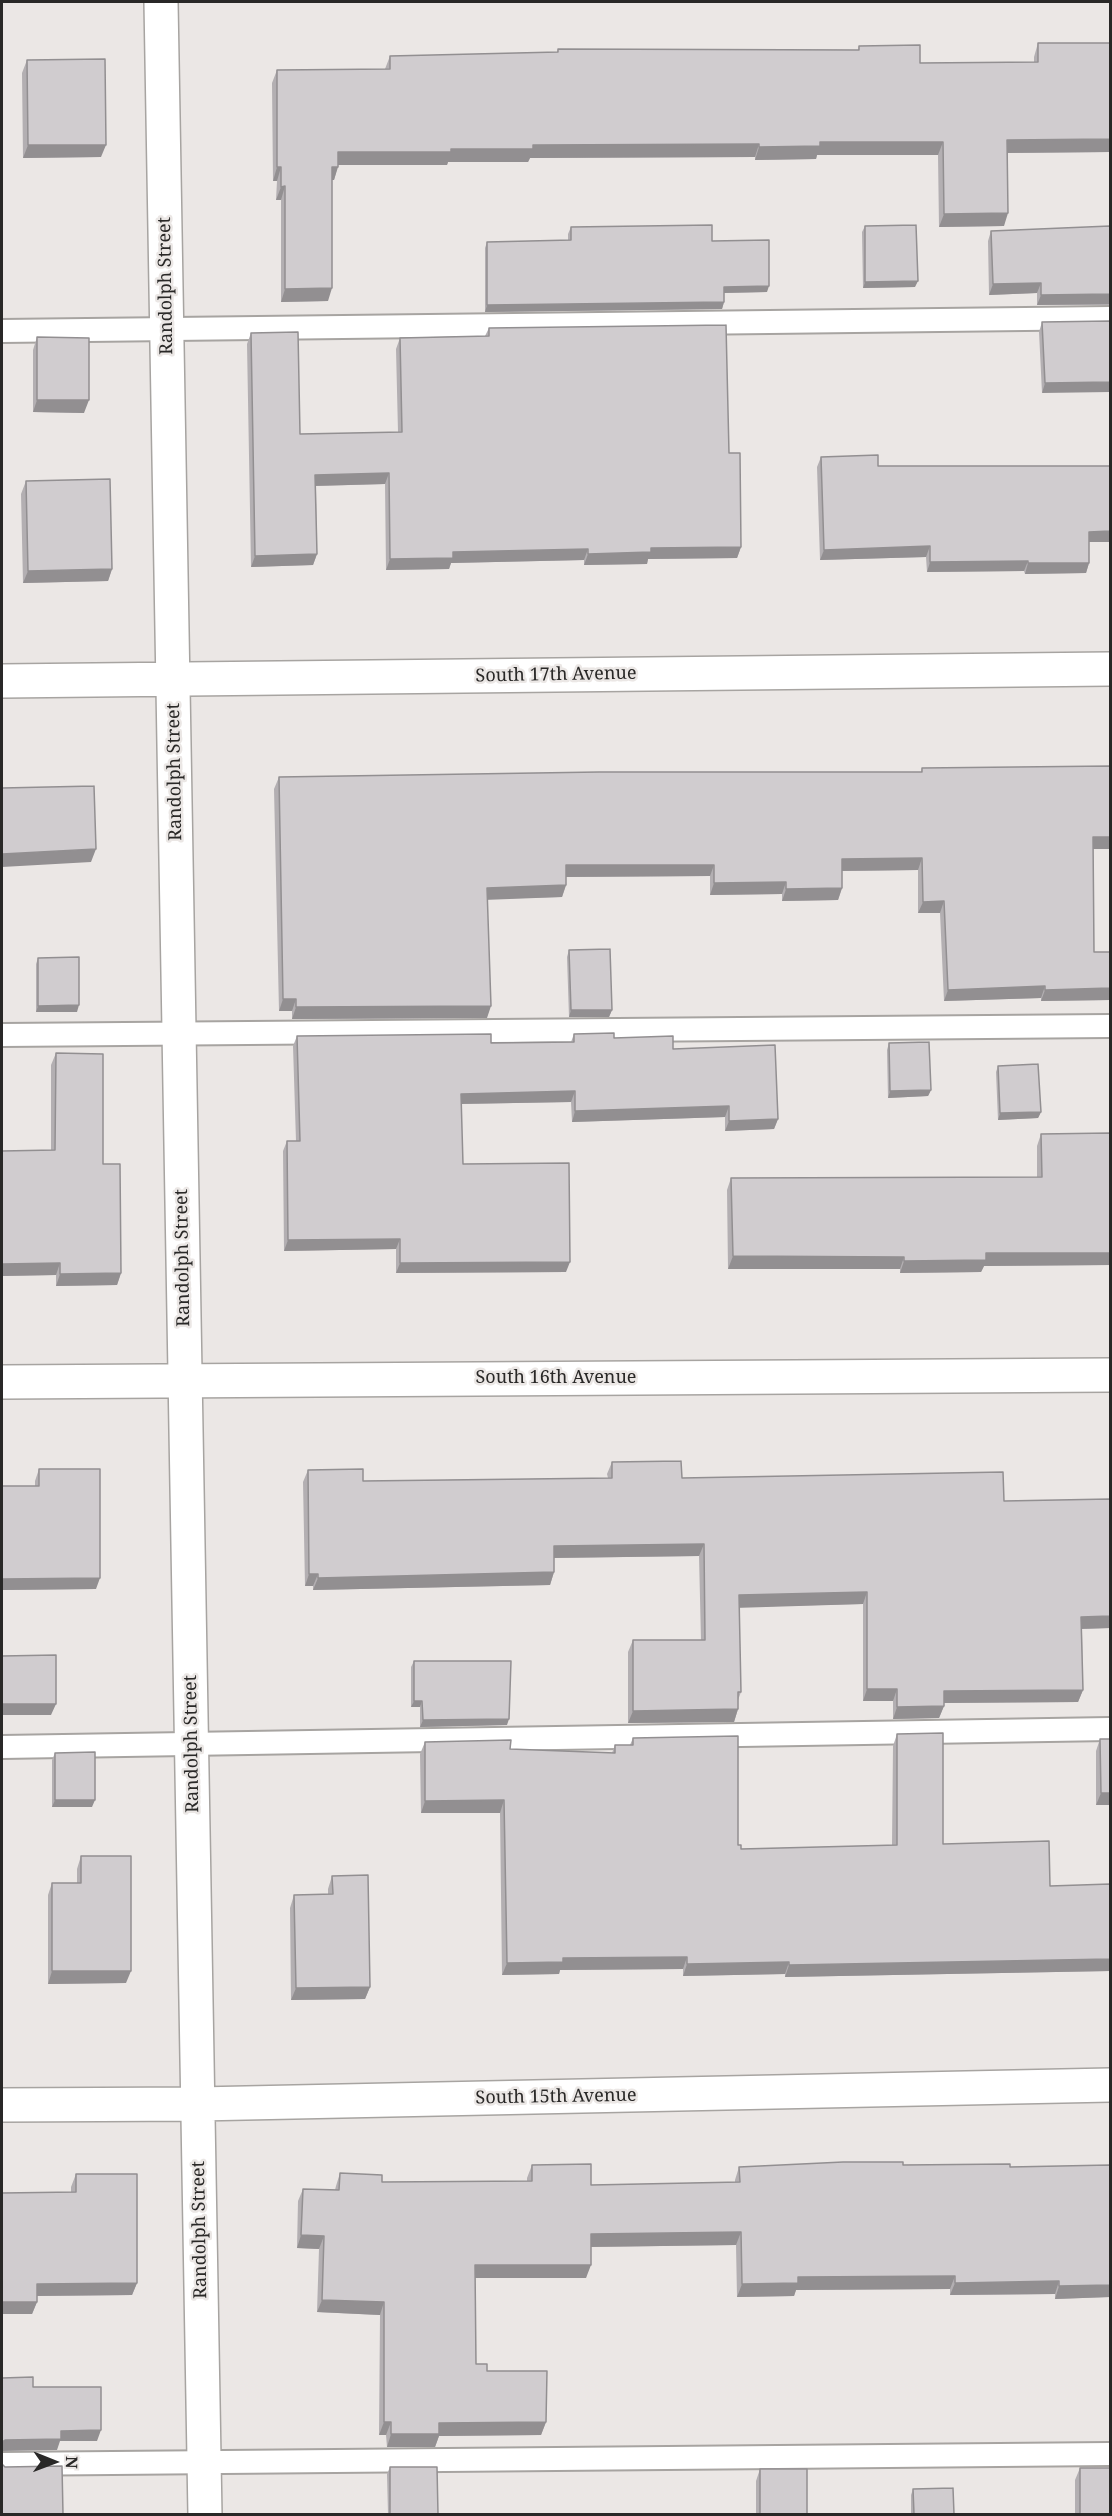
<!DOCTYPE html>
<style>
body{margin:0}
#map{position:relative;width:1112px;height:2516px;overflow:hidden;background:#ebe7e5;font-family:"Noto Serif",serif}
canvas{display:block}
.frame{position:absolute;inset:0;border:3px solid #292827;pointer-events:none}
.north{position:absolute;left:24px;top:2432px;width:60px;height:60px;-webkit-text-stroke:4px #ebe7e5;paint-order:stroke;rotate:91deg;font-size:16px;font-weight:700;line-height:24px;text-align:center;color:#292827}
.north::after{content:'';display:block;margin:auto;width:21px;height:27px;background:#292827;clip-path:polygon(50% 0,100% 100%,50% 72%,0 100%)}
</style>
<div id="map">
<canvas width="1112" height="2516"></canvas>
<div class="frame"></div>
<div class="north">N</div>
</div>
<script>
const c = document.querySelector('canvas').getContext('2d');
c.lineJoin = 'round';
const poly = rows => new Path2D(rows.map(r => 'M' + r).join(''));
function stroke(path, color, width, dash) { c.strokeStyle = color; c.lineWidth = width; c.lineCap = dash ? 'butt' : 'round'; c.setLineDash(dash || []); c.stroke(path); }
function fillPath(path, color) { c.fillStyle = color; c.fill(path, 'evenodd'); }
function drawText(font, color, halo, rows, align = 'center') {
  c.font = font + ' "Noto Serif",serif'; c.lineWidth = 5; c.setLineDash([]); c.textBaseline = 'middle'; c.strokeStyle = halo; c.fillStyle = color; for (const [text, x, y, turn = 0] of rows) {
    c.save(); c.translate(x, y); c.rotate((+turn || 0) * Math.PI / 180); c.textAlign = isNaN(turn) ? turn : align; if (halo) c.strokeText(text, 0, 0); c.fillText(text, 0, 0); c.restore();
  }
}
const lane = poly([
 [2,331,1110,318],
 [2,1035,1110,1026],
 [2,1747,1110,1729],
 [2,2464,1110,2454]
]);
const street = poly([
 [161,2,205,2514],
 [2,681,1110,669],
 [2,1382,1110,1375],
 [2,2105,198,2104,1110,2085]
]);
const wall = poly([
 [1038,43,1110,152,1008,153,1004,226,939,227,938,155,817,155,816,159,755,160,755,157,530,158,528,162,448,162,447,165,338,165,334,180,332,180,328,301,281,302,281,200,276,200,277,181,273,181,272,83,277,70,385,69,390,56,557,52,558,49,858,50,859,46,920,63,1034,62,1034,57],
 [27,60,101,157,23,158,22,73],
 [865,226,915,287,863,288,862,232],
 [1110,226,1110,305,1037,305,1037,293,989,295,988,241,991,231],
 [571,227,712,241,767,292,724,293,724,302,722,309,485,312,485,248,487,242,568,240,568,234],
 [1110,321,1042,393,1039,332,1042,322],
 [489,328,729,453,741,547,737,558,648,559,647,564,584,565,584,560,451,563,449,569,386,570,385,484,316,486,317,554,313,565,251,567,247,344,251,333,300,434,398,432,396,349,400,338,485,336],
 [37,337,84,413,33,412,33,350],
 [821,457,878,466,1110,466,1110,542,1089,542,1089,563,1086,573,1025,574,1024,571,927,572,926,557,820,560,817,467],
 [26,481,112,569,108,581,23,583,21,494],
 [922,768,1110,849,1093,849,1094,952,1110,952,1110,1000,1041,1001,1041,998,944,1001,940,913,918,913,918,870,842,871,842,888,838,900,782,901,782,894,710,895,710,876,566,877,566,885,562,897,487,899,487,1018,292,1019,292,1011,279,1011,274,789,279,777,921,772],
 [569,950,612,1010,609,1017,569,1017,567,957],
 [38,958,77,1012,36,1012,36,964],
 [574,1034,614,1038,673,1049,778,1119,774,1129,725,1131,725,1117,572,1122,571,1102,461,1104,463,1164,566,1272,396,1273,396,1249,284,1251,283,1151,287,1141,296,1141,293,1046,297,1036,491,1043,571,1042],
 [889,1043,931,1090,928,1096,888,1098,887,1050],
 [56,1053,103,1164,121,1273,117,1285,56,1286,56,1275,2,1276,2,1151,51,1150,51,1065],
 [998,1066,1041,1112,1038,1118,998,1120,996,1072],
 [1110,1133,1110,1265,984,1266,981,1272,900,1273,900,1269,728,1269,727,1190,731,1178,1037,1177,1037,1146,1041,1134],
 [612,1462,682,1478,1004,1501,1110,1499,1110,1628,1082,1629,1083,1690,1078,1702,944,1703,944,1706,939,1718,893,1719,893,1701,863,1701,863,1604,739,1607,741,1692,738,1700,738,1709,734,1722,628,1723,628,1652,633,1640,701,1640,699,1556,554,1558,554,1572,550,1585,313,1590,313,1586,305,1586,303,1482,308,1470,363,1481,608,1478,607,1474],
 [39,1469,96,1589,2,1590,2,1486,35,1486,35,1481],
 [414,1661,507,1725,420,1727,420,1707,411,1707,411,1667],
 [897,1734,943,1844,1050,1886,1110,1884,1110,1971,785,1977,785,1974,683,1976,683,1969,560,1970,559,1974,502,1975,500,1813,421,1813,420,1754,425,1742,510,1749,612,1753,615,1745,630,1745,633,1738,741,1849,892,1845,893,1746],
 [1100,1739,1110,1805,1096,1805,1096,1751],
 [55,1753,92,1807,52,1807,52,1760],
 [81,1856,126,1983,48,1984,48,1895,52,1883,77,1883,77,1869],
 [332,1876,370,1987,365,1999,291,2000,290,1908,294,1895,328,1895,328,1889],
 [532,2165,591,2185,735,2182,735,2180,739,2167,903,2165,1010,2167,1110,2165,1110,2297,1055,2299,1055,2294,950,2295,950,2289,796,2290,794,2296,737,2297,736,2245,591,2247,586,2278,475,2278,476,2364,487,2371,546,2422,541,2435,439,2436,435,2447,387,2447,386,2435,379,2435,380,2315,317,2312,319,2249,297,2248,298,2201,303,2189,335,2190,336,2186,340,2173,382,2182,527,2181,527,2178],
 [76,2174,137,2283,132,2295,37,2296,37,2302,32,2314,2,2314,71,2192,71,2187],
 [390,2467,438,2514,388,2514,387,2474],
 [1080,2468,1110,2514,1075,2514,1075,2480],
 [760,2469,807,2514,756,2514,756,2481],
 [913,2489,954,2514,911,2514,911,2495]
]);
const shadedWall = poly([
 [1110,139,1110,152,1003,153,1007,140],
 [820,142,943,142,938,155,817,155,816,159,755,160,759,147],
 [759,144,755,157,530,158,528,162,448,162,447,165,334,165,338,152,451,149,533,145],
 [28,145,106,145,101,157,23,158],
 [277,167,281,167,277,181,273,181],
 [332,167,338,167,334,180,328,180],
 [285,186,281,200,276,200,281,187],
 [1008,213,1004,226,939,227,944,214],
 [918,281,915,287,863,288,865,282],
 [1041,283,1037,293,989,295,993,284],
 [769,286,767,292,722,293,724,287],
 [332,288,328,301,281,302,285,289],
 [1110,294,1110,304,1037,305,1041,295],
 [724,302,722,309,485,312,487,305],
 [1110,382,1110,392,1042,393,1045,383],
 [37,400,89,400,84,413,33,412],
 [389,473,385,484,311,486,315,475],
 [1110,531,1110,542,1085,542,1089,532],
 [930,546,926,557,820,560,824,550],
 [741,547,737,558,648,559,647,564,584,565,588,554,651,548],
 [588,549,584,560,451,563,449,569,386,570,390,559,453,552],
 [317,554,313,565,251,567,255,556],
 [1028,561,1024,571,927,572,930,562],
 [1028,563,1089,563,1086,573,1025,574],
 [112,569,108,581,23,583,28,571],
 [1093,837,1110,837,1110,849,1088,849],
 [96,849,91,862,2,867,2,854],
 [922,858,918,870,838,871,842,859],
 [566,865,714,865,710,876,562,877],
 [786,882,782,894,710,895,714,883],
 [566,885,562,897,483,900,487,888],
 [842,888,838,900,782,901,786,889],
 [944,901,940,913,918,913,923,902],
 [1045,986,1041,998,944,1001,948,990],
 [1110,988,1110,1000,1041,1001,1045,990],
 [283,999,296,999,292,1011,279,1011],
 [79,1005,77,1012,36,1012,38,1006],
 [491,1006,487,1018,292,1019,296,1007],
 [571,1010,612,1010,609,1017,569,1017],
 [931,1090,928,1096,888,1098,890,1091],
 [575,1091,571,1102,457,1104,461,1094],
 [729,1106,725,1117,572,1122,575,1111],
 [1041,1112,1038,1118,998,1120,1000,1113],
 [778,1119,774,1129,725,1131,729,1121],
 [400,1239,396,1249,284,1251,288,1240],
 [986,1253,1110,1253,1110,1265,984,1266,981,1272,900,1273,904,1261],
 [733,1256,904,1257,900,1269,728,1269],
 [570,1262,566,1272,396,1273,400,1263],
 [60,1263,56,1275,2,1276,2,1264],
 [121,1273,117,1285,56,1286,60,1274],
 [704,1544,699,1556,549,1558,554,1546],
 [554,1572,550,1585,313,1590,318,1578],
 [309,1574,318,1574,313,1586,305,1586],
 [100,1578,96,1589,2,1590,2,1579],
 [867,1592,863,1604,734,1608,739,1595],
 [1110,1616,1110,1628,1077,1629,1081,1617],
 [867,1689,897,1689,893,1701,863,1701],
 [1083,1690,1078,1702,939,1703,944,1691],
 [414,1701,422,1701,420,1707,411,1707],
 [2,1704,56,1704,51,1715,2,1715],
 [944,1706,939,1718,893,1719,897,1707],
 [738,1709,734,1722,628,1723,633,1711],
 [509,1719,507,1725,420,1727,423,1720],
 [1101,1793,1110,1793,1110,1805,1096,1805],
 [55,1800,95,1800,92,1807,52,1807],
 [504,1800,500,1813,421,1813,425,1801],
 [687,1957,683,1969,560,1970,559,1974,502,1975,507,1963,563,1958],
 [1110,1959,1110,1971,785,1977,789,1965],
 [789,1962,785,1974,683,1976,687,1964],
 [52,1971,131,1971,126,1983,48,1984],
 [370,1987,365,1999,291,2000,296,1988],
 [741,2232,736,2245,586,2247,591,2234],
 [301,2235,324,2236,319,2249,297,2248],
 [475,2265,591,2265,586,2278,471,2278],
 [955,2276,950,2289,796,2290,794,2296,737,2297,742,2284,798,2277],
 [1059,2281,1055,2294,950,2295,955,2283],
 [137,2283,132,2295,32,2296,37,2284],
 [1110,2285,1110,2297,1055,2299,1059,2286],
 [322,2300,384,2302,380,2315,317,2312],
 [2,2302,37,2302,32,2314,2,2314],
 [384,2422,391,2422,386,2435,379,2435],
 [546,2422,541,2435,439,2436,435,2447,387,2447,391,2434,439,2423],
 [101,2430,97,2441,60,2441,57,2450,2,2451,2,2442,5,2440,61,2431]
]);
const building = poly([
 [1038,43,1110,43,1110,139,1007,140,1008,213,944,214,943,142,820,142,820,146,759,147,759,144,533,145,533,149,451,149,451,152,338,152,338,167,332,167,332,288,285,289,285,186,281,187,281,167,277,167,277,70,390,69,390,56,558,52,558,49,859,50,859,46,920,45,920,63,1038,62,1038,43],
 [105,59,106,145,28,145,27,60,105,59],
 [712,225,712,241,769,240,769,286,724,287,724,302,487,305,487,242,571,240,571,227,712,225],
 [916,225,918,281,865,282,865,226,916,225],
 [1110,226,1110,294,1041,295,1041,283,993,284,991,231,1110,226],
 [1110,321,1110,382,1045,383,1042,322,1110,321],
 [726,325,729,453,740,453,741,547,651,548,651,552,588,554,588,549,453,552,453,558,390,559,389,473,315,475,317,554,255,556,251,333,298,332,300,434,402,432,400,338,489,336,489,328,726,325],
 [37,337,89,338,89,400,37,400,37,337],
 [878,455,878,466,1110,466,1110,531,1089,532,1089,563,1028,563,1028,561,930,562,930,546,824,550,821,457,878,455],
 [110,479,112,569,28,571,26,481,110,479],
 [1110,766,1110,837,1093,837,1094,952,1110,952,1110,988,1045,990,1045,986,948,990,944,901,923,902,922,858,842,859,842,888,786,889,786,882,714,883,714,865,566,865,566,885,487,888,491,1006,296,1007,296,999,283,999,279,777,599,772,922,772,922,768,1110,766],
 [94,786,96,849,2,854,2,788,94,786],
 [610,949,612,1010,571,1010,569,950,610,949],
 [79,957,79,1005,38,1006,38,958,79,957],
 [614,1033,614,1038,673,1036,673,1049,775,1045,778,1119,729,1121,729,1106,575,1111,575,1091,461,1094,463,1164,569,1163,570,1262,400,1263,400,1239,288,1240,287,1141,300,1141,297,1036,491,1034,491,1043,574,1042,574,1034,614,1033],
 [929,1042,931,1090,890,1091,889,1043,929,1042],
 [56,1053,103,1054,103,1164,120,1164,121,1273,60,1274,60,1263,2,1264,2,1151,55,1150,56,1053],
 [1038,1064,1041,1112,1000,1113,998,1066,1038,1064],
 [1110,1133,1110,1253,986,1253,986,1260,904,1261,904,1257,733,1256,731,1178,1042,1177,1041,1134,1110,1133],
 [681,1461,682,1478,1003,1472,1004,1501,1110,1499,1110,1616,1081,1617,1083,1690,944,1691,944,1706,897,1707,897,1689,867,1689,867,1592,739,1595,741,1692,738,1692,738,1709,633,1711,633,1640,705,1640,704,1544,554,1546,554,1572,318,1578,318,1574,309,1574,308,1470,363,1469,363,1481,612,1478,612,1462,681,1461],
 [39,1469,100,1469,100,1578,2,1579,2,1486,39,1486,39,1469],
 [56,1655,56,1704,2,1704,2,1656,56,1655],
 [414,1661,511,1661,509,1719,423,1720,422,1701,414,1701,414,1661],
 [943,1733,943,1844,1049,1841,1050,1886,1110,1884,1110,1959,789,1965,789,1962,687,1964,687,1957,563,1958,563,1962,507,1963,504,1800,425,1801,425,1742,511,1740,510,1749,615,1753,615,1745,633,1745,633,1738,738,1736,738,1845,741,1845,741,1849,897,1845,897,1734,943,1733],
 [1100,1739,1110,1739,1110,1793,1101,1793,1100,1739],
 [95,1752,95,1800,55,1800,55,1753,95,1752],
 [81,1856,131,1856,131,1971,52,1971,52,1883,81,1883,81,1856],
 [368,1875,370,1987,296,1988,294,1895,333,1894,332,1876,368,1875],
 [843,2162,903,2162,903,2165,1010,2164,1010,2167,1110,2165,1110,2285,1059,2286,1059,2281,955,2283,955,2276,798,2277,798,2283,742,2284,741,2232,591,2234,591,2265,475,2265,476,2364,487,2364,487,2371,547,2371,546,2422,439,2423,439,2434,391,2434,391,2422,384,2422,384,2302,322,2300,324,2236,301,2235,303,2189,339,2190,340,2173,382,2175,382,2182,532,2181,532,2165,591,2164,591,2185,740,2182,739,2167,843,2162],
 [76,2174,137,2174,137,2283,37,2284,37,2302,2,2302,2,2193,76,2192,76,2174],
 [33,2377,33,2387,101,2387,101,2430,61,2431,61,2439,5,2440,2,2442,2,2378,33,2377],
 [2,2464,5,2467,62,2466,63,2514,2,2514,2,2464],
 [390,2467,437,2467,438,2514,390,2514,390,2467],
 [1080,2468,1110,2468,1110,2514,1080,2514,1080,2468],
 [760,2469,807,2469,807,2514,760,2514,760,2469],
 [953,2488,954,2514,914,2514,913,2489,953,2488]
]);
const streetNames = [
 ["Randolph Street",166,286,-91],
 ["South 17th Avenue",556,675,-1],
 ["Randolph Street",175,772,-91],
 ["Randolph Street",183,1258,-91],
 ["South 16th Avenue",556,1378],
 ["Randolph Street",192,1744,-91],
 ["South 15th Avenue",556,2097,-1],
 ["Randolph Street",200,2230,-91]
];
stroke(lane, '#a7a4a1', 26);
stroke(street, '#a7a4a1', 36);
stroke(lane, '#fff', 22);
stroke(street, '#fff', 33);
fillPath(wall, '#b3afb2');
fillPath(shadedWall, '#928f91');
fillPath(building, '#d0cccf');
stroke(building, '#928f91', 1.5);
drawText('18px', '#292827', '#ebe7e5', streetNames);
</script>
